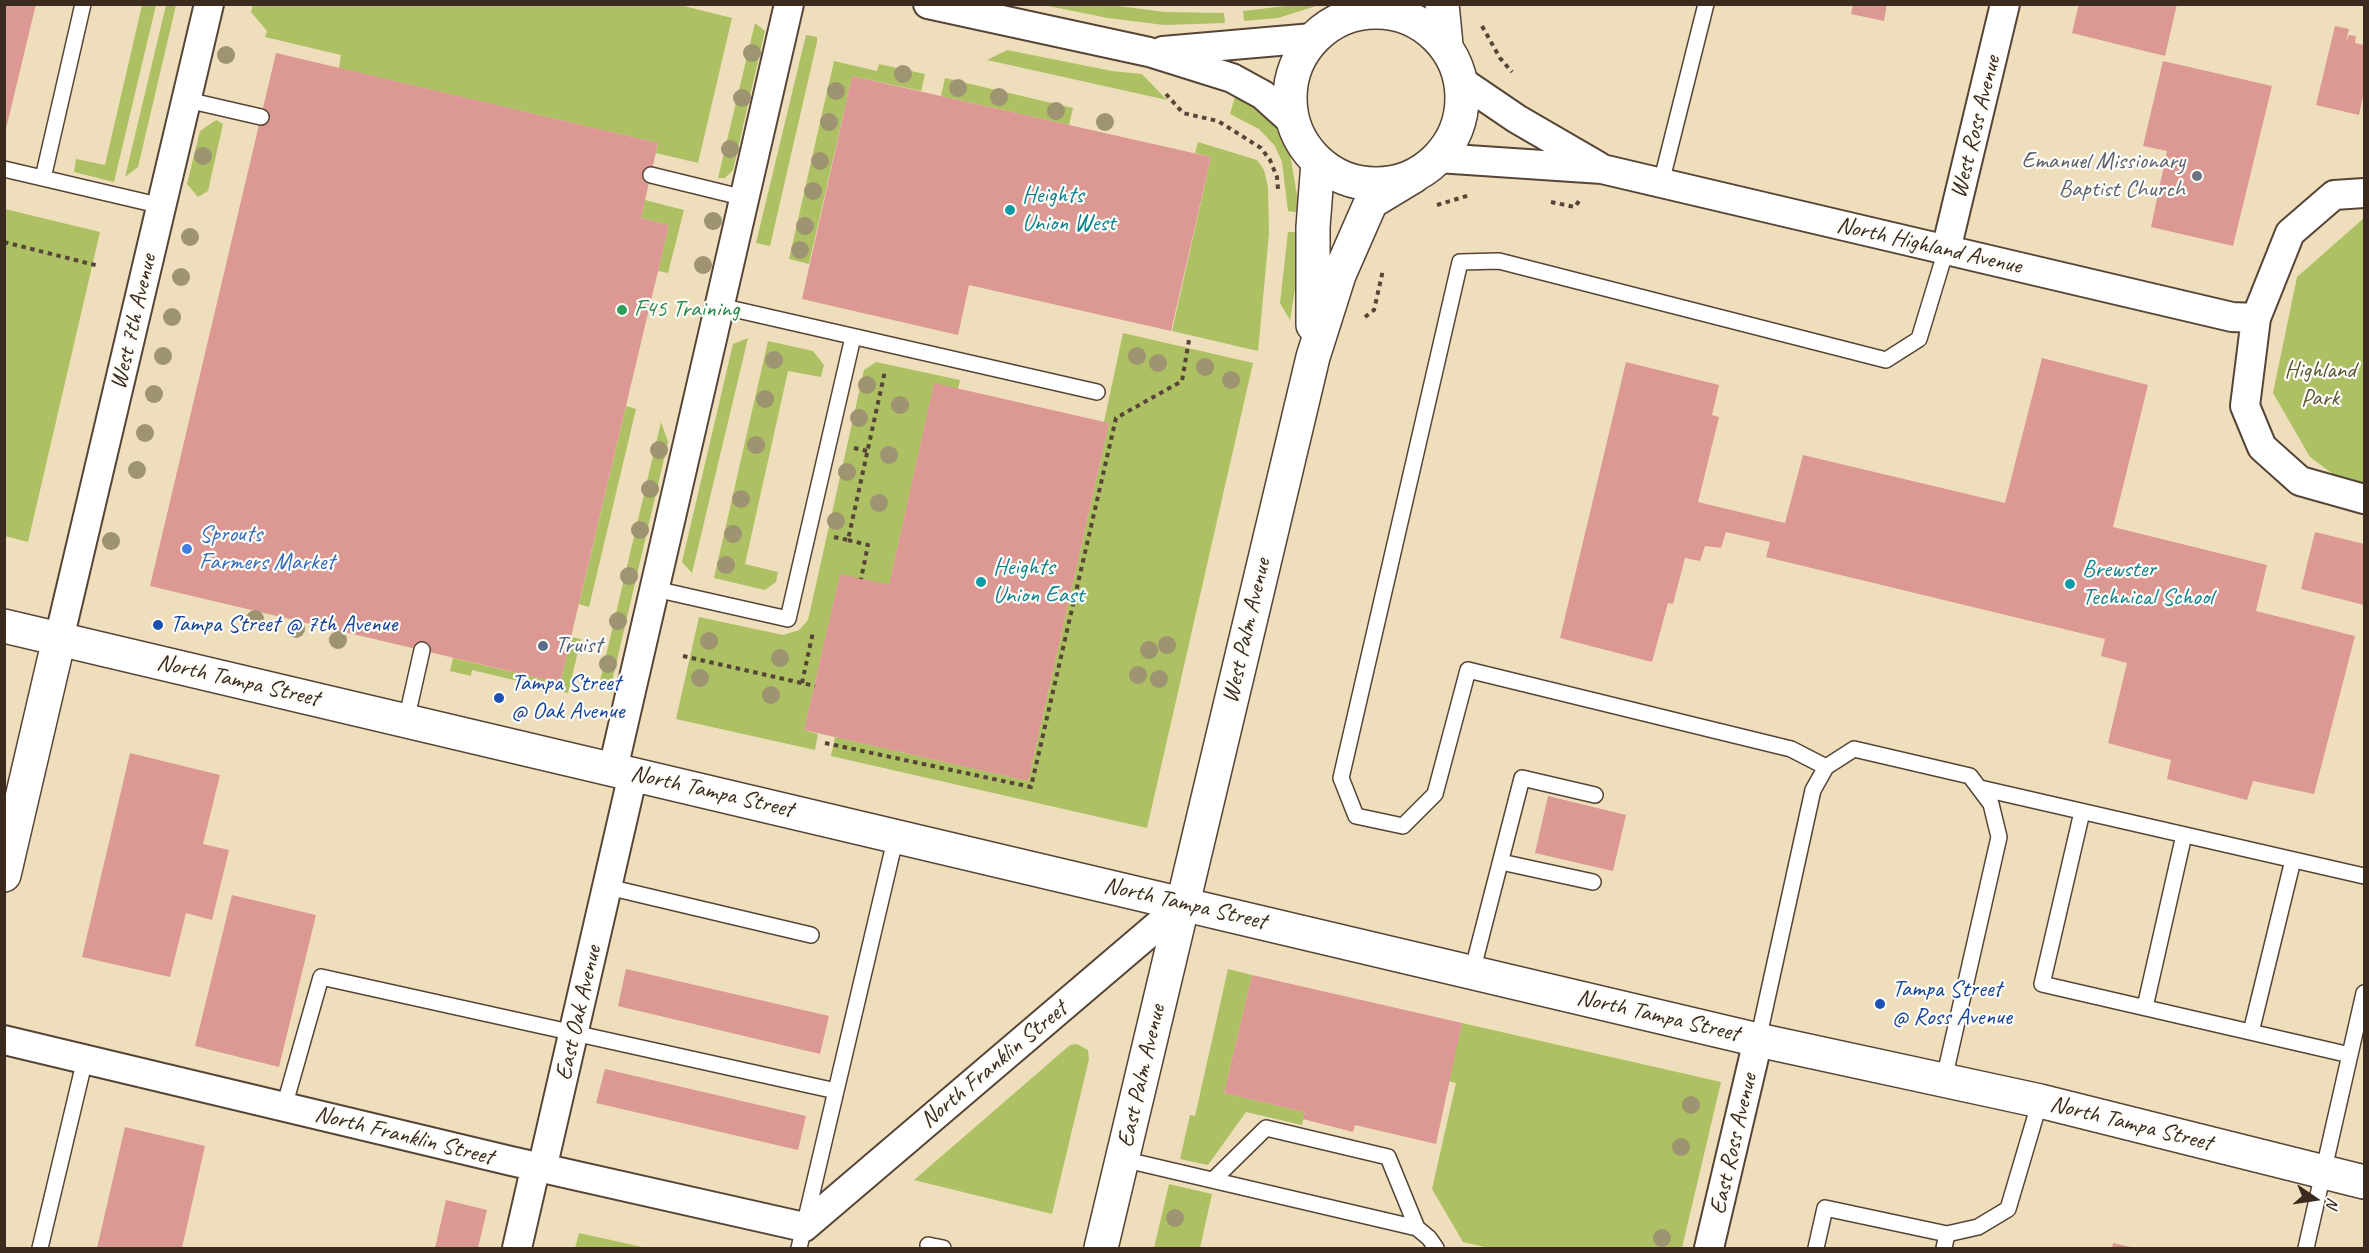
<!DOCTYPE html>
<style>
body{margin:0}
#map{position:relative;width:2369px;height:1253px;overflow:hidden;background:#eedebc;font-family:Caveat,sans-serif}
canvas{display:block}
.frame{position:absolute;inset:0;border:6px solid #3b2a1e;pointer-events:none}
.north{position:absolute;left:2285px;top:1169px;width:60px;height:60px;-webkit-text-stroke:4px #fdfcf7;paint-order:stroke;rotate:103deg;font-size:16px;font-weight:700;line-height:24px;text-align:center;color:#3b2a1e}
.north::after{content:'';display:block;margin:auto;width:21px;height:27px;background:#3b2a1e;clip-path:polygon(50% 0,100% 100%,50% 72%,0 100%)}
</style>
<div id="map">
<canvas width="2369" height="1253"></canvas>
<div class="frame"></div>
<div class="north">N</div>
</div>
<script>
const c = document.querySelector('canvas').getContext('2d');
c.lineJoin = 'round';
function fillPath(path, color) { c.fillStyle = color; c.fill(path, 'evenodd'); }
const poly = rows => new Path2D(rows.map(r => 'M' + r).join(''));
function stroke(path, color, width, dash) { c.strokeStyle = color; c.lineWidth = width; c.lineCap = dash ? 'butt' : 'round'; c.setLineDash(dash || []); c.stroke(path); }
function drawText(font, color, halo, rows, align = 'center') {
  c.font = font + ' Caveat,sans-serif'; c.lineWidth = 4.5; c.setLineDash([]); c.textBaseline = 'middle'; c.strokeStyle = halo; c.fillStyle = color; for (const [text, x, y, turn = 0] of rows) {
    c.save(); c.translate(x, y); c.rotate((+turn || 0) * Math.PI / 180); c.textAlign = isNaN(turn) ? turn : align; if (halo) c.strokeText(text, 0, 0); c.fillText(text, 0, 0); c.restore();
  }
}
const green = poly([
 [253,4,676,4,732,18,698,163,656,153,658,143,339,68,341,55,265,37,267,31,251,12],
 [142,5,156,5,114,182,74,172,76,159,105,165],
 [166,5,176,5,138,167,125,177],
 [1111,5,1165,12,1224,13,1225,23,1164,25,1108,18,1043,5],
 [1294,5,1319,5,1278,18,1244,21,1243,11],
 [755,23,765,31,733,170,725,178,718,178],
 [806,35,817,37,817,42,770,246,756,243],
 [1007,50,1112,71,1142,74,1167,100,987,60],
 [834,61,877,71,879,64,925,74,921,91,852,76,809,264,789,259],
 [945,78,1073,108,1069,125,941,96],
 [1236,93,1250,101,1272,121,1290,154,1300,213,1288,211,1282,162,1275,146,1259,129,1230,114],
 [216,120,223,124,208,191,198,197,187,184,200,131],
 [1198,142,1257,160,1264,170,1268,187,1269,234,1258,351,1172,331,1211,157,1195,153],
 [645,200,684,210,668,273,658,271,669,225,641,218],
 [5,209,100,232,28,542,5,536],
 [2364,218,2364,489,2349,486,2310,457,2273,393,2297,277],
 [1288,232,1300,232,1300,257,1290,320,1280,303],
 [1123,333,1253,363,1147,828,831,756,835,737,1028,781,1109,423,1104,422],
 [748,338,692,573,682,562,733,344],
 [768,341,813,351,824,365,821,377,788,371,745,564,778,572,776,582,765,590,714,578],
 [876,362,960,380,958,389,934,384,889,585,840,575,804,730,818,734,815,750,676,719,699,617,783,635,799,630,808,620,864,370],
 [626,406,636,409,589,607,579,604],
 [661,422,668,442,610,690,590,686,600,681],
 [571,637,581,639,568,693,472,670,471,676,450,671,453,658,560,683],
 [1228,969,1252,975,1224,1093,1305,1112,1302,1125,1246,1112,1208,1165,1180,1159,1190,1115,1195,1116],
 [1462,1023,1721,1082,1682,1248,1489,1248,1463,1242,1432,1189,1456,1083,1448,1081],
 [1077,1044,1088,1050,1089,1059,1052,1214,914,1180,1070,1045],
 [1169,1184,1212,1194,1200,1248,1154,1248],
 [579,1233,647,1248,575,1248]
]);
const building = poly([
 [4,4,36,4,5,133,4,133],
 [1853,4,1887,4,1884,21,1851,14],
 [2079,4,2177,4,2165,56,2072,33],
 [2335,26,2349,29,2346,41,2349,35,2356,36,2355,43,2364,45,2364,92,2359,115,2316,105],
 [276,53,658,143,641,218,669,225,560,683,150,586],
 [2163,61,2272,86,2233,246,2151,227,2167,151,2143,146],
 [852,76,1211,157,1171,331,969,285,958,335,802,299],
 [2042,358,2148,385,2113,527,2267,565,2256,611,2355,636,2314,794,2253,781,2247,800,2167,779,2171,760,2108,743,2127,663,2101,656,2105,639,1766,557,1770,542,1726,532,1721,548,1705,546,1700,561,1685,558,1673,604,1668,603,1652,662,1560,638,1626,362,1719,385,1712,415,1719,417,1698,502,1785,523,1803,455,2005,503],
 [934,383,1109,423,1028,781,804,730,840,574,889,585],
 [2315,532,2364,544,2364,605,2301,589],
 [130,753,220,775,203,844,229,850,212,920,186,913,170,977,82,957],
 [1548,796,1626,815,1613,871,1535,853],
 [232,895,316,915,279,1067,195,1046],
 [626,969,829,1016,820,1054,618,1006],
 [1252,975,1462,1023,1436,1144,1355,1125,1353,1132,1303,1119,1305,1112,1224,1093],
 [605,1069,806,1116,798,1150,596,1103],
 [125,1127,205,1146,182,1248,97,1248],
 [446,1200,487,1210,478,1248,435,1248],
 [2113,1243,2135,1248,2112,1248]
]);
const path = poly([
 [1482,26,1500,58,1512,72],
 [1166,94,1183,113,1218,121,1261,148,1270,160,1277,177,1278,189],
 [1551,202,1575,207,1579,201],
 [1437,205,1470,195],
 [4,242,99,266],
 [1365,317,1374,310,1383,270],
 [854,448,867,451],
 [834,537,848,540,885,371],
 [848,540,868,545,861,579],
 [683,656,815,686],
 [802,683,813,632],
 [825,743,1031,787,1116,418,1182,381,1189,340]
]);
const service = poly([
 [187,100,261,117],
 [4,169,162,206],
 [651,175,745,198],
 [43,178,83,4],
 [1661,183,1706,4],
 [720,306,1097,392],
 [655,589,788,619,853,337],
 [406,721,422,650],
 [1826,767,1791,749,1468,670,1435,794,1403,826,1356,816,1341,778,1460,262,1499,261,1886,360,1919,339,1946,250],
 [1980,788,2364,876],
 [2082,812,2042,984,2350,1055],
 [1501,862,1593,882],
 [608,887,811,935],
 [1472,972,1522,778,1595,795],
 [2145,1007,2184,835],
 [2251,1032,2293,860],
 [1758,1040,1813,790,1826,767,1854,749,1970,776,1991,804,1999,837,1944,1079],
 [284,1107,321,977,836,1091],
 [1122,1159,1417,1228,1429,1238,1436,1248],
 [1213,1180,1266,1128,1388,1157,1417,1228],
 [40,1248,85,1059],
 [799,1248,896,836],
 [929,1248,928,1245,943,1248],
 [1816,1248,1825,1208,1947,1234,1978,1227,2008,1209,2040,1101],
 [1944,1248,1947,1234],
 [2306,1248,2364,993]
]);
const minor = poly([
 [928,4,1149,52,1232,78,1263,95,1293,122],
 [1163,51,1313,38],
 [1461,81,1517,119,1598,166],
 [1438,158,1602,169,2232,317,2256,318],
 [2364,193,2334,195,2290,233,2256,318,2245,406,2262,447,2300,481,2364,499],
 [1946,250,2005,4],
 [59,639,209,4],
 [613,769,789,4],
 [4,1040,511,1161,804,1227],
 [804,1227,1183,904],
 [517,1248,534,1174,542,1169,633,774],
 [1709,1248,1758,1040]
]);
const tertiary = poly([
 [1442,4,1446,45],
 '1290 98a86 86 0 1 1 172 0a86 86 0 1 1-172 0Z',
 [1313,325,1313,227,1318,162],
 [4,875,59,639],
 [1101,1248,1313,357,1339,275,1371,202,1414,176]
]);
const primary = poly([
 [4,626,1758,1040,2040,1101,2364,1182]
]);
const trees = [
 [752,53],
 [226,55],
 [903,74],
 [958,88],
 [836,91],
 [999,97],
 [742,98],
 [1056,111],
 [829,122],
 [1105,122],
 [730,149],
 [203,156],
 [820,161],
 [813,191],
 [713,221],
 [805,226],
 [190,237],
 [800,250],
 [703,265],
 [181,277],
 [172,317],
 [163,356],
 [1137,356],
 [774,360],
 [1158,363],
 [1205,367],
 [1231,380],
 [867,385],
 [154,394],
 [765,399],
 [900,405],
 [859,418],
 [145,433],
 [756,445],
 [659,450],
 [889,455],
 [137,470],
 [847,472],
 [650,489],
 [741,499],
 [879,503],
 [836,521],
 [640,530],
 [733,534],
 [111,541],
 [726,565],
 [629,576],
 [255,619],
 [618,621],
 [296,629],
 [338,640],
 [709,641],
 [1167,645],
 [1149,650],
 [780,658],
 [608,664],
 [1138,675],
 [700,678],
 [1159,679],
 [771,695],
 [1691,1105],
 [1681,1147],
 [1175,1218],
 [1662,1238]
];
const markers = [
 [2197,176,6,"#6b7280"],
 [1010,210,6,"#0f9aa8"],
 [622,310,6,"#2e9e5b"],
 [187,549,6,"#3f7fe0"],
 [981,582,6,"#0f9aa8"],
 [2070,584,6,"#0f9aa8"],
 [158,625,6,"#1a4fb4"],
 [543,646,6,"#5c6f8a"],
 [499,698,6,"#1a4fb4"],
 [1880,1004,6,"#1a4fb4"]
];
const streetNames = [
 ["West Ross Avenue",1976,127,-76],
 ["North Highland Avenue",1929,246,13],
 ["West 7th Avenue",134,322,-77],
 ["West Palm Avenue",1247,631,-77],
 ["North Tampa Street",238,681,13],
 ["North Tampa Street",712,792,13],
 ["North Tampa Street",1185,904,13],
 ["East Oak Avenue",579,1013,-77],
 ["North Tampa Street",1658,1016,13],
 ["North Franklin Street",994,1065,-40],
 ["East Palm Avenue",1142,1076,-77],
 ["North Tampa Street",2131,1124,14],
 ["North Franklin Street",404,1136,14],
 ["East Ross Avenue",1734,1144,-77]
];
const worshipNames = [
 ["Emanuel Missionary",2185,162],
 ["Baptist Church",2185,190]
];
const cultureNames = [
 ["Heights",1022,196],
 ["Union West",1022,224],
 ["Heights",993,568],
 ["Union East",993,596],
 ["Brewster",2082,570],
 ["Technical School",2082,598]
];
const leisureNames = [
 ["F45 Training",634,310]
];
const parkNames = [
 ["Highland",2320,371],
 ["Park",2320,399]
];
const shopNames = [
 ["Sprouts",199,535],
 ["Farmers Market",199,563]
];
const transitNames = [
 ["Tampa Street @ 7th Avenue",170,625],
 ["Tampa Street",511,684],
 ["@ Oak Avenue",511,712],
 ["Tampa Street",1892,990],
 ["@ Ross Avenue",1892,1018]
];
const serviceNames = [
 ["Truist",555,646]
];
fillPath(green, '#adc063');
fillPath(building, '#dc9893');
stroke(service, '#564536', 18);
stroke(minor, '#564536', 32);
stroke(tertiary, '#564536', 36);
stroke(primary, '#564536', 36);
stroke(path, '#564536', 4, [4.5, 4.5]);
stroke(service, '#fff', 15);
stroke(minor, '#fff', 28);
stroke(tertiary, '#fff', 33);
stroke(primary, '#fff', 33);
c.fillStyle = '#9e9471';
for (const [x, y] of trees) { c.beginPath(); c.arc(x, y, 9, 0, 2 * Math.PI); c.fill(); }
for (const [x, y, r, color] of markers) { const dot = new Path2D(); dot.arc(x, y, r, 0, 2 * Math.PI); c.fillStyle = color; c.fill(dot); stroke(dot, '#fdfcf7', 2); }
drawText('24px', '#3b2a1e', '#fdfcf7', streetNames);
drawText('24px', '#5b616d', '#fdfcf7', worshipNames, 'right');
drawText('24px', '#0d838f', '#fdfcf7', cultureNames, 'left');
drawText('24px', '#27864d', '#fdfcf7', leisureNames, 'left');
drawText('24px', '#5d5733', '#fdfcf7', parkNames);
drawText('24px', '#366cbe', '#fdfcf7', shopNames, 'left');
drawText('24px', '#164399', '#fdfcf7', transitNames, 'left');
drawText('24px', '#4e5e75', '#fdfcf7', serviceNames, 'left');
</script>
